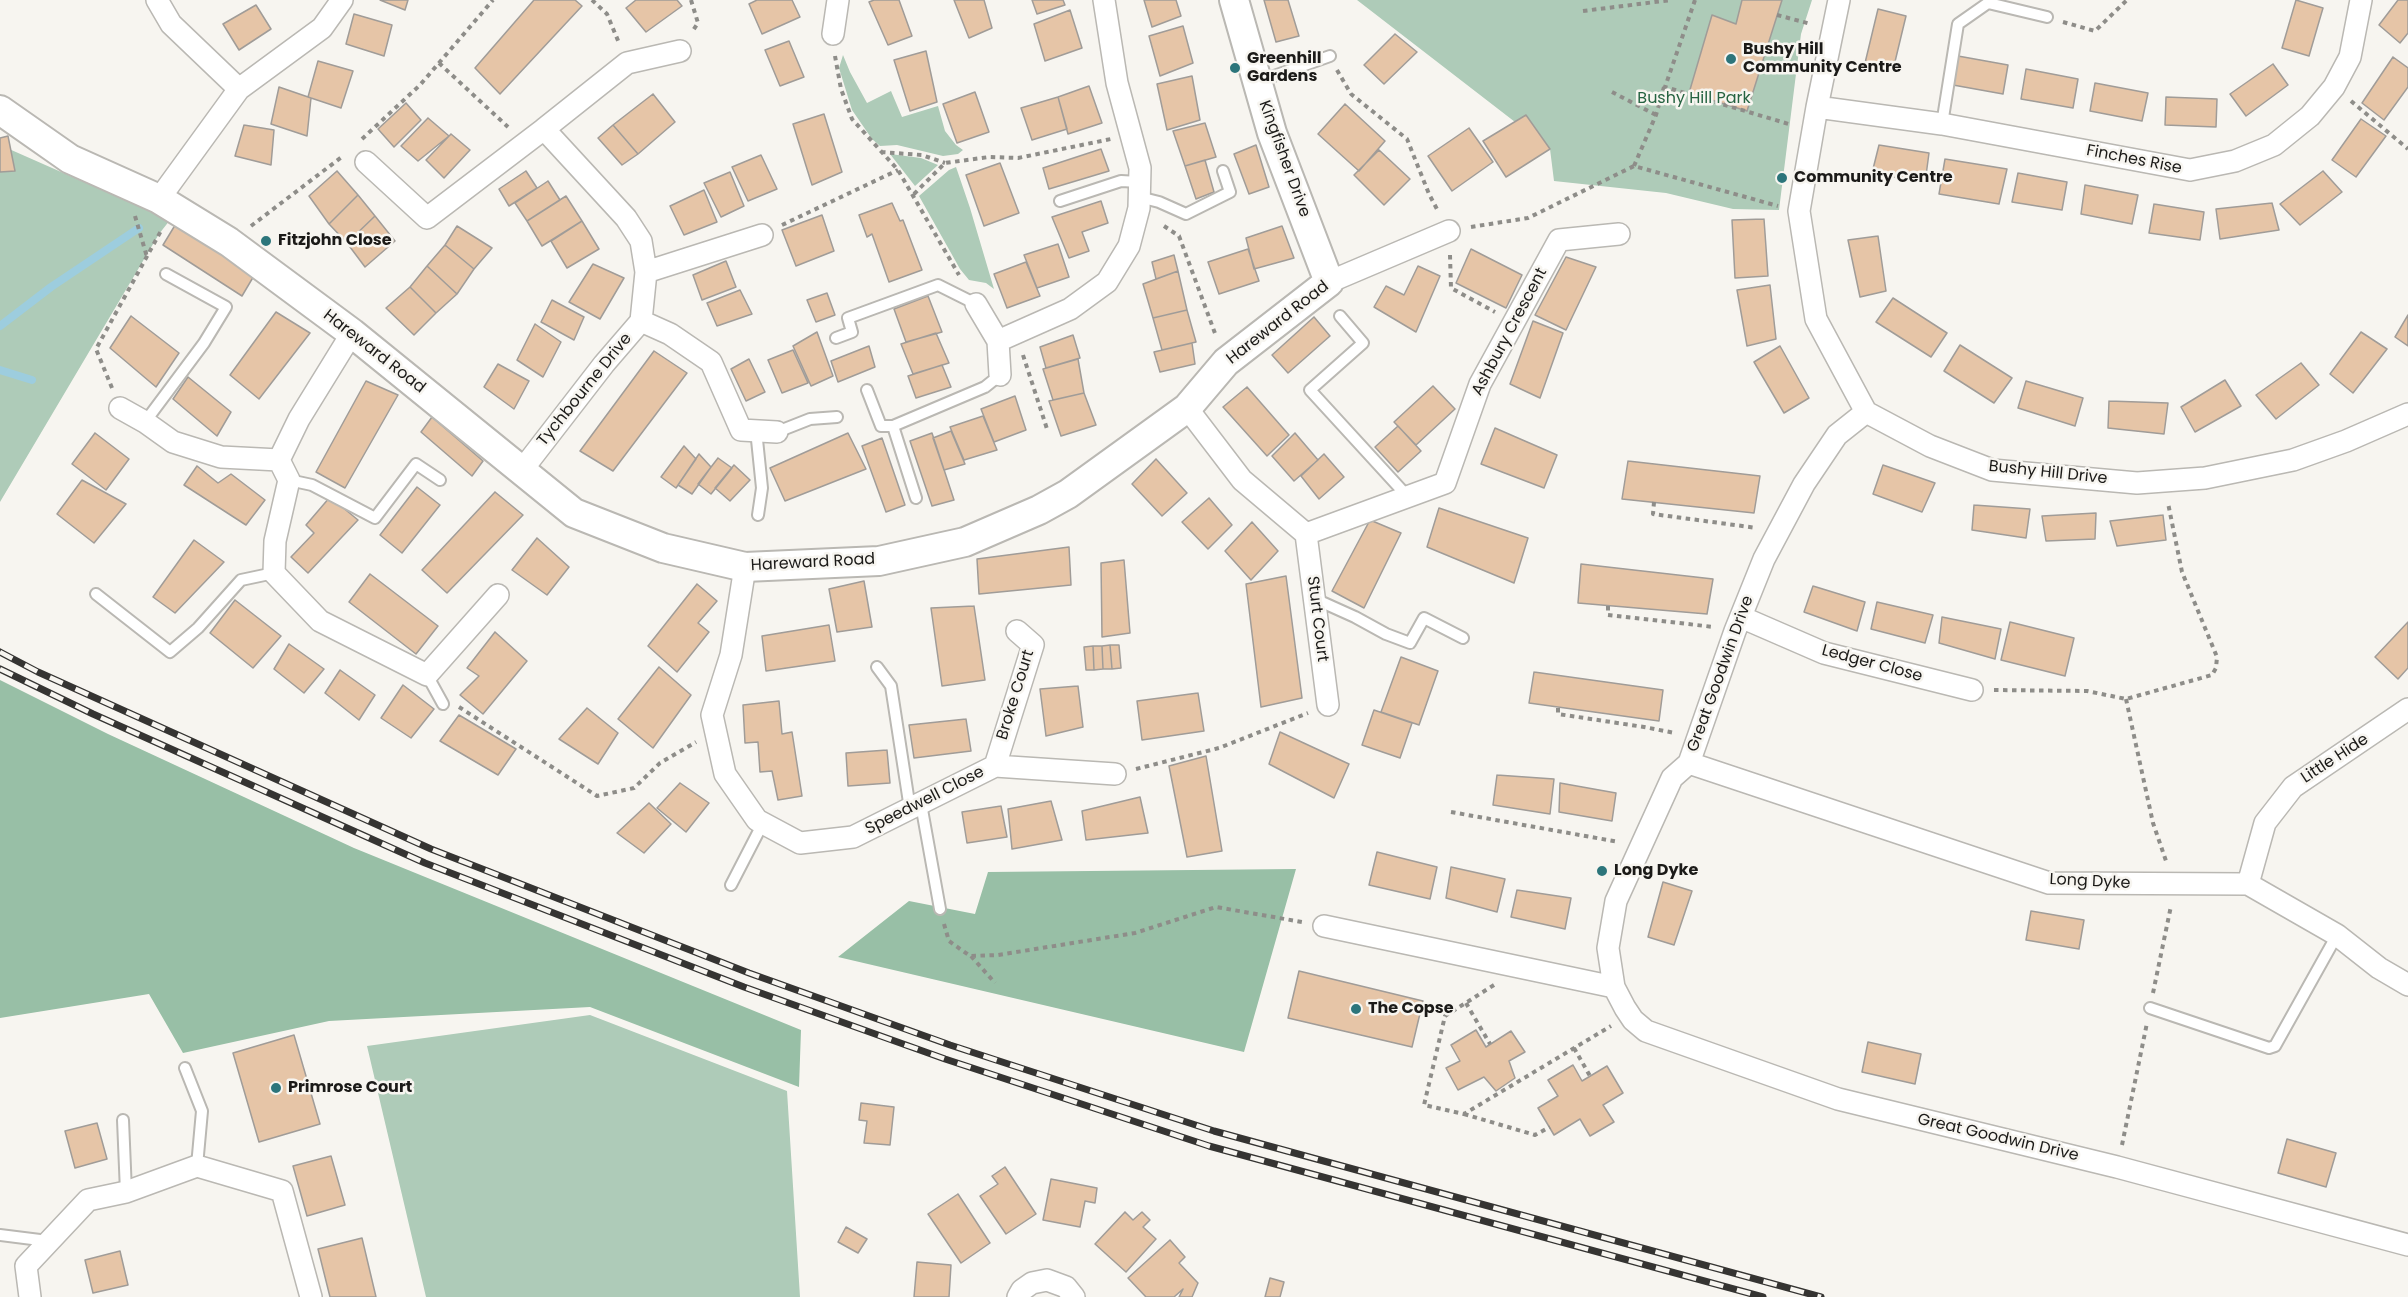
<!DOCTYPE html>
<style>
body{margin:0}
canvas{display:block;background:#f7f5f0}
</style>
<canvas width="2408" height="1297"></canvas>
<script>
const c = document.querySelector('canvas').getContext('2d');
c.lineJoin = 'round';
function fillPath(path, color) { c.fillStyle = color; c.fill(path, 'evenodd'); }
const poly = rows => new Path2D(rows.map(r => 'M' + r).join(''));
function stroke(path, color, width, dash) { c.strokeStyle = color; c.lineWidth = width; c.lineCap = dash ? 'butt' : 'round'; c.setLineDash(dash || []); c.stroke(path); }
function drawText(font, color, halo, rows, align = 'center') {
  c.font = font + ' Poppins,sans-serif'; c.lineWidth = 5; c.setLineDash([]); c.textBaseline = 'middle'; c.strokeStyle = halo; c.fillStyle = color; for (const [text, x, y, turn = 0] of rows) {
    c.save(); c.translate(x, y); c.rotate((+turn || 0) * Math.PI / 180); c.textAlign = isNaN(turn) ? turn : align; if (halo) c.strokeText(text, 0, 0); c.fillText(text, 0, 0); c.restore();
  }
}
const green = poly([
 [1357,0,1812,0,1801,34,1779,210,1733,209,1666,193,1554,181,1550,149],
 [843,55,850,72,867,103,891,91,902,117,938,106,945,131,956,145,963,150,958,154,943,156,897,145,880,146,872,139,852,110,839,68],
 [0,145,170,220,159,234,0,502],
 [890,154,921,158,938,165,915,186],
 [956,167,970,208,994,289,986,283,969,280,960,269,919,196,949,170],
 [590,1015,787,1091,800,1297,426,1297,367,1046]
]);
const forest = poly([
 [0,680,108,734,354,848,801,1030,799,1087,590,1007,329,1021,183,1053,149,994,0,1018],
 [1296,869,1244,1052,838,957,909,901,975,914,988,872]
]);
const stream = poly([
 [0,326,51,287,139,228],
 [0,370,32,380]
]);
const building = poly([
 [380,0,408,0,405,10,380,0],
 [534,0,575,0,582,6,500,94,475,68,534,0],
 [636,0,677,0,682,6,646,32,626,8,636,0],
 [757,0,792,0,800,17,762,34,749,4,757,0],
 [874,0,899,0,912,36,888,45,869,2,874,0],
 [954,0,984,0,992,28,969,38,954,0],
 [1032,0,1063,0,1065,5,1037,14,1032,0],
 [1144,0,1176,0,1181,16,1152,27,1144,0],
 [1264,0,1288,0,1299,36,1276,42,1264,0],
 [1742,0,1782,0,1747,111,1689,93,1712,15,1736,24,1742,0],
 [2296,0,2323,8,2309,56,2282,48,2296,0],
 [2398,0,2408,0,2408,33,2400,43,2379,25,2398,0],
 [256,5,271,29,239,50,223,24,256,5],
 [1878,9,1906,16,1893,70,1865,63,1878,9],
 [1070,10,1082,48,1045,61,1034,24,1070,10],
 [354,14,392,25,384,56,346,44,354,14],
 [1183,26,1193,63,1160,76,1149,36,1183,26],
 [1395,34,1417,52,1384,84,1364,65,1395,34],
 [789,41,804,77,780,86,765,50,789,41],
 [926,51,937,102,910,111,894,60,926,51],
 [1958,56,2008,65,2003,94,1953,85,1958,56],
 [2393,57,2408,68,2408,87,2384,120,2362,103,2393,57],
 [318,61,353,71,341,108,308,97,318,61],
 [2273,64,2288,85,2246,116,2230,94,2273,64],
 [2026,69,2078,79,2073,108,2021,99,2026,69],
 [1192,76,1200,120,1167,130,1157,84,1192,76],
 [2095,83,2148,93,2142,121,2090,111,2095,83],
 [1089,86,1102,123,1068,134,1058,97,1089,86],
 [279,87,311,98,307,136,271,124,279,87],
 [975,92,989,132,957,143,943,104,975,92],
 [653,94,675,122,638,154,613,125,653,94],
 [1058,97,1067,129,1032,140,1021,108,1058,97],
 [2166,97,2217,99,2216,127,2165,125,2166,97],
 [406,103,421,120,394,147,378,129,406,103],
 [1345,104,1385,141,1359,171,1318,134,1345,104],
 [824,114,842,172,812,185,793,124,824,114],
 [1526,115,1550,149,1506,177,1483,141,1526,115],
 [428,118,449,136,418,161,401,146,428,118],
 [2361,119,2386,136,2356,177,2332,160,2361,119],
 [1205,123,1216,157,1185,166,1173,131,1205,123],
 [244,125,274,130,271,165,235,156,244,125],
 [613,125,638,154,622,165,598,138,613,125],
 [1469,128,1493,162,1452,191,1428,156,1469,128],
 [451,134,470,150,444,178,426,160,451,134],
 [8,136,15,171,0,172,0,138,8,136],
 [1256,145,1269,187,1249,194,1234,154,1256,145],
 [1879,145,1929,153,1925,183,1872,173,1879,145],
 [1101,149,1109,171,1049,189,1043,168,1101,149],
 [1379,150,1410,179,1384,205,1354,175,1379,150],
 [761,155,777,189,748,201,732,167,761,155],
 [1945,159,2007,169,1999,204,1939,194,1945,159],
 [1205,160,1214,192,1196,199,1185,166,1205,160],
 [1000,163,1019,213,984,226,966,175,1000,163],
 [337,171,358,195,329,224,309,196,337,171],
 [526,171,537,188,509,206,499,189,526,171],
 [2323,171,2342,192,2300,225,2280,204,2323,171],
 [730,172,744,206,721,217,704,183,730,172],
 [2018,173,2067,182,2062,210,2012,202,2018,173],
 [548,181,560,200,527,221,515,203,548,181],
 [2085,185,2138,195,2132,224,2081,214,2085,185],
 [704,190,717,222,684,235,670,206,704,190],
 [358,195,375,216,347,243,329,224,358,195],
 [566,196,582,221,542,246,527,221,566,196],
 [1101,201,1108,223,1082,232,1089,251,1069,258,1052,217,1101,201],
 [892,203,900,221,903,220,922,270,889,282,872,234,867,237,859,215,892,203],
 [2272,203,2279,230,2220,239,2216,209,2272,203],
 [2154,204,2204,212,2200,240,2149,233,2154,204],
 [822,215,834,251,796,266,782,230,822,215],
 [375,216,395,241,365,267,347,243,375,216],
 [1764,219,1768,276,1735,278,1732,220,1764,219],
 [582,221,599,249,567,268,551,241,582,221],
 [177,222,255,274,242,296,163,245,177,222],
 [457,226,492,248,474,269,445,245,457,226],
 [1282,226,1294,258,1254,269,1246,238,1282,226],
 [1878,236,1886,291,1860,297,1848,240,1878,236],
 [1058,244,1069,277,1037,288,1024,255,1058,244],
 [445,245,474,269,457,294,427,266,445,245],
 [1248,249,1259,281,1219,294,1208,262,1248,249],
 [1471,249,1522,275,1506,308,1456,283,1471,249],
 [1174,255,1178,271,1156,279,1152,262,1174,255],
 [1566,257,1596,267,1566,330,1535,315,1566,257],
 [726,261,736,287,702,300,693,275,726,261],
 [1026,262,1040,296,1007,308,994,274,1026,262],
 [593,264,624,278,600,319,569,302,593,264],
 [427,266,457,294,436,313,410,287,427,266],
 [1418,266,1440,276,1416,332,1374,307,1386,286,1404,295,1418,266],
 [1178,271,1187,310,1153,318,1143,284,1178,271],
 [1770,285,1776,339,1747,346,1737,290,1770,285],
 [410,287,436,313,414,335,386,308,410,287],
 [740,290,752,314,717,326,707,303,740,290],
 [827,293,835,315,816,322,807,300,827,293],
 [928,296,942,332,906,342,894,309,928,296],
 [1893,298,1947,333,1931,357,1876,322,1893,298],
 [552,300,584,317,574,340,541,322,552,300],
 [1187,310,1196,342,1162,350,1153,318,1187,310],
 [276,312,310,333,259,399,230,375,276,312],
 [2408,315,2408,346,2395,337,2408,315],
 [131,316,179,353,156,387,110,348,131,316],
 [1314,317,1330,336,1288,373,1272,355,1314,317],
 [1533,321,1563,333,1540,398,1510,384,1533,321],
 [535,324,561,342,543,377,517,360,535,324],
 [817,332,833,376,811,386,793,346,817,332],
 [2361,332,2387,349,2353,393,2330,374,2361,332],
 [936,333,949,363,913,374,901,344,936,333],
 [1073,335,1080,358,1046,368,1040,347,1073,335],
 [1192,343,1195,364,1160,372,1154,352,1192,343],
 [1960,345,2012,378,1994,403,1944,371,1960,345],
 [869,346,875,367,838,382,831,361,869,346],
 [1780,346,1809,398,1784,413,1754,362,1780,346],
 [793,350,808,383,782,393,768,360,793,350],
 [654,351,687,373,613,471,580,451,654,351],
 [749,359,765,392,746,401,731,369,749,359],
 [1078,359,1084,393,1053,400,1043,369,1078,359],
 [2301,363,2319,385,2276,419,2256,395,2301,363],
 [498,364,529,381,514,409,484,387,498,364],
 [942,365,951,387,916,398,908,376,942,365],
 [188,377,231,412,217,436,173,399,188,377],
 [2225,380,2241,406,2195,432,2181,407,2225,380],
 [366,381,398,395,345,488,316,472,366,381],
 [2026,381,2083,398,2075,426,2018,408,2026,381],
 [1433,386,1455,409,1416,445,1394,422,1433,386],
 [1247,387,1289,435,1267,456,1223,407,1247,387],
 [1084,393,1096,425,1061,436,1049,401,1084,393],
 [1015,396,1026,430,994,442,981,409,1015,396],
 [2109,401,2168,403,2164,434,2108,428,2109,401],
 [983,416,997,450,964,460,950,427,983,416],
 [432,417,483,461,472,476,421,432,432,417],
 [1398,426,1421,451,1398,472,1375,447,1398,426],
 [1495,428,1557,455,1544,488,1481,464,1495,428],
 [951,431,965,464,944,470,933,438,951,431],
 [95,433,129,459,106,490,72,464,95,433],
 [848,433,866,469,785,501,770,468,848,433],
 [932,433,954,500,932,506,910,441,932,433],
 [1295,433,1318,460,1294,481,1272,456,1295,433],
 [882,438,905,505,886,512,862,446,882,438],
 [684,446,696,459,676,488,661,477,684,446],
 [699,454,711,467,692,494,678,485,699,454],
 [1324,454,1344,477,1319,499,1301,476,1324,454],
 [718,458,732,468,711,494,698,484,718,458],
 [1156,459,1187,493,1162,516,1132,484,1156,459],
 [1628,461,1760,476,1754,513,1622,499,1628,461],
 [734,465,750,480,730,501,715,488,734,465],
 [1883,465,1935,483,1922,512,1873,494,1883,465],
 [197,466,218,483,231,474,265,500,246,525,184,485,197,466],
 [82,480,126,504,94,543,57,514,82,480],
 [417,487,440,505,402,553,380,535,417,487],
 [495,492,523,515,447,593,422,570,495,492],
 [330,497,358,520,308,573,291,557,314,533,306,525,330,497],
 [1209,498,1232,525,1208,549,1182,522,1209,498],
 [1974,505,2030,509,2026,538,1972,530,1974,505],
 [1439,508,1528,538,1514,583,1427,547,1439,508],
 [2096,513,2095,539,2046,541,2042,516,2096,513],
 [2163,515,2166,540,2117,546,2110,521,2163,515],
 [1370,520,1401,533,1364,608,1332,591,1370,520],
 [1252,522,1278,551,1251,580,1225,551,1252,522],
 [537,538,569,567,547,595,512,570,537,538],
 [194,540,224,562,175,613,153,597,194,540],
 [1069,547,1071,585,979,594,977,559,1069,547],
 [1124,560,1130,633,1102,637,1101,563,1124,560],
 [1581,564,1713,579,1707,614,1578,603,1581,564],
 [370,574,438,626,416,654,349,602,370,574],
 [1286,576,1302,698,1261,707,1246,584,1286,576],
 [864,581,872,627,837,632,829,589,864,581],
 [697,584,717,601,698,623,709,632,677,672,648,646,697,584],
 [1813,586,1865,602,1857,631,1804,612,1813,586],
 [235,600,281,636,253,668,210,633,235,600],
 [1877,602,1933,615,1925,643,1871,629,1877,602],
 [974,606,985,680,942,686,931,608,974,606],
 [1942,617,2001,629,1995,659,1939,643,1942,617],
 [2010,622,2074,638,2065,676,2001,660,2010,622],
 [2408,622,2408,668,2398,679,2375,657,2408,622],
 [829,625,835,661,766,671,762,636,829,625],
 [495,632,527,661,483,714,460,695,479,676,467,668,495,632],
 [289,644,324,669,304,693,274,669,289,644],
 [1110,645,1112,669,1103,669,1102,646,1110,645],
 [1110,645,1119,645,1121,668,1112,669,1110,645],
 [1093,646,1094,670,1086,670,1084,647,1093,646],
 [1093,646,1102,646,1103,669,1094,670,1093,646],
 [1401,657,1438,671,1419,725,1381,712,1401,657],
 [659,667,691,695,653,748,618,719,659,667],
 [340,670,375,695,359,720,325,693,340,670],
 [1534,672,1663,690,1659,721,1529,703,1534,672],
 [403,685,434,709,411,738,381,718,403,685],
 [1078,686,1083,727,1046,736,1040,689,1078,686],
 [1198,693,1204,731,1142,740,1137,701,1198,693],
 [779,701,782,734,792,732,802,796,778,800,772,771,760,772,758,742,745,743,743,705,779,701],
 [587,708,618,733,598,764,559,739,587,708],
 [1374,710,1412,723,1400,758,1362,745,1374,710],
 [459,715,516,749,498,775,440,741,459,715],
 [966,719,971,751,914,758,909,725,966,719],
 [1280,732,1349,764,1334,798,1269,764,1280,732],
 [887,750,890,783,848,786,846,753,887,750],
 [1206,756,1222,851,1187,857,1169,766,1206,756],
 [1497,775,1554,779,1550,814,1493,805,1497,775],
 [680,783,709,803,686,832,657,808,680,783],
 [1560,783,1616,793,1612,821,1559,812,1560,783],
 [1140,797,1148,833,1086,840,1082,811,1140,797],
 [1051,801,1062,840,1012,849,1008,809,1051,801],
 [649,803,671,824,644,853,617,833,649,803],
 [1001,806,1007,837,967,843,962,812,1001,806],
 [1377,852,1437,867,1430,899,1369,885,1377,852],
 [1451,867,1505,879,1497,912,1446,898,1451,867],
 [1663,882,1692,891,1674,945,1648,937,1663,882],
 [1517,890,1571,898,1565,929,1511,917,1517,890],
 [2031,911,2084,920,2079,949,2026,940,2031,911],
 [1299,971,1423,1001,1412,1047,1288,1018,1299,971],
 [1476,1030,1486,1047,1511,1031,1525,1052,1509,1061,1515,1078,1496,1091,1484,1077,1458,1090,1446,1068,1460,1061,1451,1045,1476,1030],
 [294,1035,320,1124,259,1142,233,1053,294,1035],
 [1868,1042,1921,1054,1915,1084,1862,1072,1868,1042],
 [1573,1065,1582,1081,1607,1066,1623,1093,1603,1105,1614,1122,1590,1136,1580,1119,1554,1135,1538,1108,1558,1096,1548,1080,1573,1065],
 [861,1103,894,1107,890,1145,864,1143,867,1121,859,1120,861,1103],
 [97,1123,107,1159,75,1168,65,1131,97,1123],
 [2287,1139,2336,1153,2326,1187,2278,1173,2287,1139],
 [331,1156,345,1205,307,1216,293,1166,331,1156],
 [1005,1167,1036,1214,1006,1234,980,1196,998,1184,992,1176,1005,1167],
 [1051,1179,1097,1188,1095,1203,1085,1201,1080,1227,1043,1220,1051,1179],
 [958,1194,990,1243,961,1263,928,1214,958,1194],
 [1125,1212,1133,1220,1142,1212,1150,1220,1143,1227,1156,1239,1126,1272,1095,1244,1125,1212],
 [846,1227,867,1239,858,1253,838,1242,846,1227],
 [362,1238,376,1297,330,1297,318,1249,362,1238],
 [1170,1240,1185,1257,1179,1263,1198,1283,1192,1297,1179,1297,1183,1289,1174,1297,1146,1297,1128,1278,1170,1240],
 [120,1251,128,1285,93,1293,85,1260,120,1251],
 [917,1262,951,1265,949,1297,914,1297,917,1262],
 [1270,1278,1284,1282,1280,1297,1265,1297,1270,1278]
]);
const path = poly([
 [592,0,607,14,619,43],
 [691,0,698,23,692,32],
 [1695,0,1665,87,1792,125],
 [1583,11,1671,0],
 [1777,15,1811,24],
 [2063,22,2095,31,2127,0],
 [835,56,841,89,852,119,898,170,959,275],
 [439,63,508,127],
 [1337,70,1351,94,1407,139,1429,194,1438,211],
 [1612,92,1656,115],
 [2351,101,2408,149],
 [362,139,420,85,493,0],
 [881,152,922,155,945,163],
 [1634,166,1656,115,1664,87],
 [914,194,945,163,989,157,1018,158,1111,139],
 [135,216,147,257],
 [782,225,898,170],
 [251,226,343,156],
 [1164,226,1179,236,1216,336],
 [1471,227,1528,218,1634,166,1778,206],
 [1450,255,1451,288,1495,312],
 [1023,355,1048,432],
 [112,388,96,349,162,229],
 [1654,502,1653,514,1757,528],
 [1608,606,1608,615,1714,627],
 [1994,690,2087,691,2126,699,2212,675,2216,668,2217,657,2182,572,2168,503],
 [2126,699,2153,823,2166,861],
 [459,707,597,796,634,788,660,763,696,742],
 [1558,708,1558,714,1644,727,1675,733],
 [1136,769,1219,748,1308,713],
 [1451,812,1619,842],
 [944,924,949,941,970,956,998,955,1135,933,1216,907,1302,922],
 [971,956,995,983],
 [1494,985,1445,1016,1424,1105,1464,1114,1611,1026],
 [2153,993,2171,906],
 [1466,1003,1490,1044],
 [1574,1048,1590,1076],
 [1464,1114,1535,1135,1550,1127],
 [2122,1145,2147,1023]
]);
const lane = poly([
 [1257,82,1330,56],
 [1942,124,1958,24,1988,3,2047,17],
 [1139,197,1159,202,1186,214,1230,192,1223,171],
 [1060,201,1121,181,1139,182],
 [1340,316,1363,343,1310,390,1408,497],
 [836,338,852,332,848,318,938,285,976,304],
 [867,390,881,426,893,426,985,387,1000,375],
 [145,422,204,343,226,307,166,274],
 [893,426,916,498],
 [756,430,762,488,758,515],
 [777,432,810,419,837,417],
 [289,480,312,485,375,518,416,464,440,480],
 [96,594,170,652,198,628,241,580,274,573],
 [1315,599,1355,617,1386,634,1410,643,1424,618,1463,638],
 [877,667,891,686,910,809],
 [427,675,443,704],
 [921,804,940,909],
 [731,885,763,823],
 [2150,1008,2269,1048,2275,1046,2337,935],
 [185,1068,202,1111,197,1166],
 [123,1120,126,1192],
 [0,1235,48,1241]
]);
const street = poly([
 [157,0,171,24,239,89],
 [1839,0,1817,107,1799,211,1816,319,1866,412,1930,446,1992,470,2137,483,2205,478,2293,460,2346,441,2408,414],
 [833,34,838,0],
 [1817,107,1942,124,2190,170,2235,161,2274,145,2310,116,2334,87,2350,57,2361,0],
 [544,129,627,63,680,51],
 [366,162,427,218,544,129,626,218,641,241,646,272,641,321,604,364,522,470],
 [159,199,239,89,322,28,342,0],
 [646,272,762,235],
 [1329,282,1449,231],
 [976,304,998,341],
 [641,321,670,334,711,362,741,430,777,432],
 [352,333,299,419,279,460,289,480,275,541,274,573,320,621,427,675,498,595],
 [1000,375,998,341,1070,309,1107,282,1129,246,1139,208,1140,168,1117,83,1104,0],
 [120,408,145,422,173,442,221,457,279,460],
 [1187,408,1242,480,1306,534],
 [1866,412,1837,435,1804,484,1764,559,1735,631,1689,763,1672,778,1616,901,1608,948,1614,987,1625,1008,1633,1020,1646,1031,1838,1099,2117,1167,2408,1245],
 [1306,534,1445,483,1480,384,1559,240,1619,234],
 [1306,534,1328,705],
 [745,567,731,655,712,715,725,774,757,820,800,843,853,837,995,766,1115,774],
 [1741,617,1824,653,1972,690],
 [1689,763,2049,883,2248,884,2337,935,2379,968,2408,985],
 [995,766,1033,645,1017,631],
 [2248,884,2265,823,2293,787,2408,709],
 [1324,926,1614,987],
 [30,1297,26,1266,88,1200,126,1192,197,1166,282,1191,311,1297],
 [1018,1297,1022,1290,1032,1283,1047,1280,1066,1287,1074,1297]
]);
const secondary = poly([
 [0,110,70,159,159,199,229,242,352,333,574,513,663,548,745,567,879,561,965,542,1039,510,1068,494,1187,408,1226,362,1329,282,1272,133,1234,0]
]);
const rail = poly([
 [0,652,38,672,431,849,749,973,950,1045,1214,1131,1821,1297],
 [0,669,93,714,425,863,744,987,945,1059,1209,1146,1763,1297]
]);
const markers = [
 [1731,59,6,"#2c757b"],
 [1235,68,6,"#2c757b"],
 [1782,178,6,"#2c757b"],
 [266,241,6,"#2c757b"],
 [1602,871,6,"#2c757b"],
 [1356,1009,6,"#2c757b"],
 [276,1088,6,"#2c757b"]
];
const poiNames = [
 ["Bushy Hill",1743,50],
 ["Community Centre",1743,68],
 ["Greenhill",1247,59],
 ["Gardens",1247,77],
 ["Community Centre",1794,178],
 ["Fitzjohn Close",278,241],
 ["Long Dyke",1614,871],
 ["The Copse",1368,1009],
 ["Primrose Court",288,1088]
];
const parkNames = [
 ["Bushy Hill Park",1694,99]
];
const streetNames = [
 ["Kingfisher Drive",1284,159,70],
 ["Finches Rise",2134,160,11],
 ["Hareward Road",1278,323,-38],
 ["Ashbury Crescent",1510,332,-62],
 ["Hareward Road",374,352,38],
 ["Tychbourne Drive",585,390,-51],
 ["Bushy Hill Drive",2048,473,6],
 ["Hareward Road",813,563,-3],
 ["Sturt Court",1317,619,83],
 ["Ledger Close",1872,664,15],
 ["Great Goodwin Drive",1721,674,-70],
 ["Broke Court",1016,695,-73],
 ["Little Hide",2335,759,-33],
 ["Speedwell Close",925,801,-27],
 ["Long Dyke",2090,882,3],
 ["Great Goodwin Drive",1998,1138,13]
];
fillPath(green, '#aecbb8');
fillPath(forest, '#98bfa6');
stroke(stream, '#9dcdde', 8);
fillPath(building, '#e6c5a7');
stroke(building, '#a09c98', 1.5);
stroke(lane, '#bab8b3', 14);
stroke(street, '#bab8b3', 24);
stroke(secondary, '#bab8b3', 32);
stroke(path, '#8e8d89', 4, [4.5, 4.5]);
stroke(lane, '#fff', 10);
stroke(street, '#fff', 21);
stroke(secondary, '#fff', 28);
stroke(rail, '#353432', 7);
stroke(rail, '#f7f5f0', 4.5, [14]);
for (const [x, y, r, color] of markers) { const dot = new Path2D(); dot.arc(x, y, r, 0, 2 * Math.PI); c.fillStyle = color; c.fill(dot); stroke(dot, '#f7f5f0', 2); }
drawText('bold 16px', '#1b1a18', '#f7f5f0', poiNames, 'left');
drawText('16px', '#256341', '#f7f5f0', parkNames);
drawText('16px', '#1b1a18', '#f7f5f0', streetNames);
</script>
